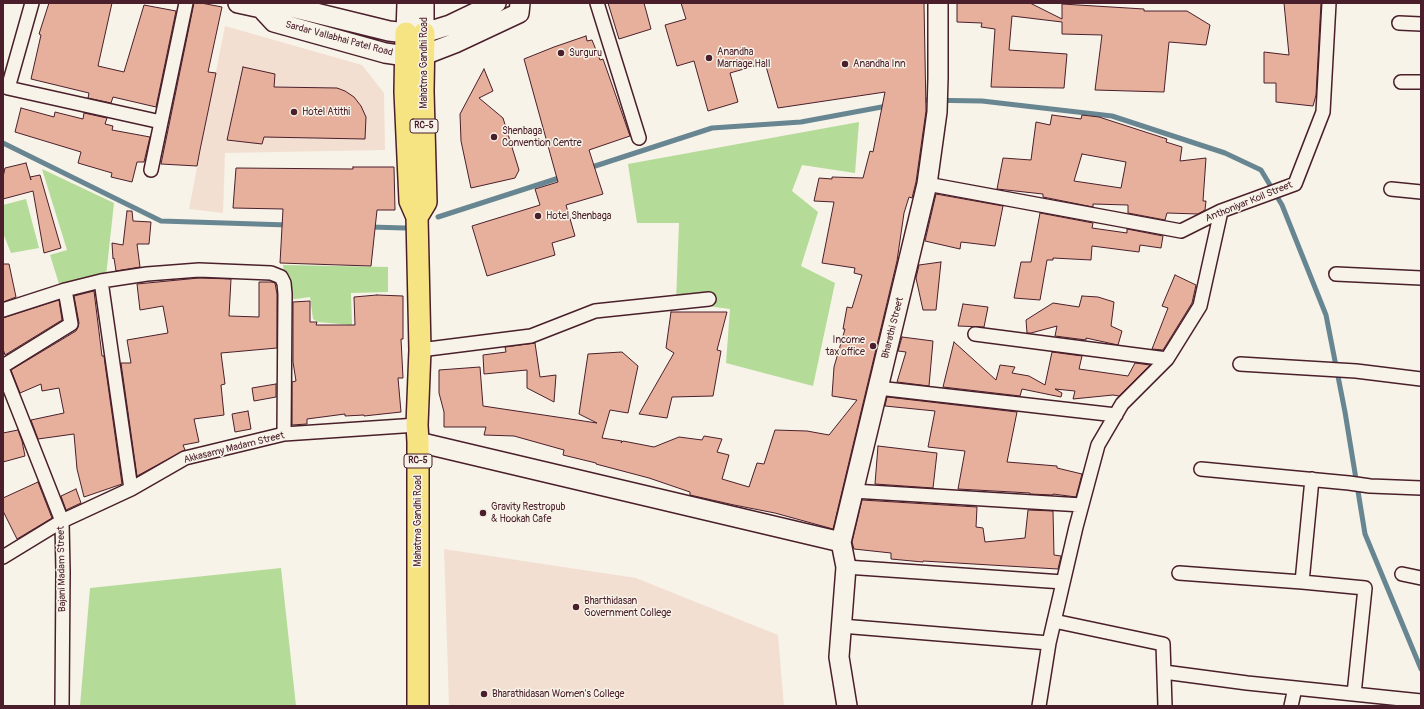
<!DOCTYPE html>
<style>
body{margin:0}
#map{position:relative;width:1424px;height:709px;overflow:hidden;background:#f7f3e8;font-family:Pangolin,sans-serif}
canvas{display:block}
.frame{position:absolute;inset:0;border:4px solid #4a1f2b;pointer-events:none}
</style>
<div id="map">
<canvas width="1424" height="709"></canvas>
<div class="frame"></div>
</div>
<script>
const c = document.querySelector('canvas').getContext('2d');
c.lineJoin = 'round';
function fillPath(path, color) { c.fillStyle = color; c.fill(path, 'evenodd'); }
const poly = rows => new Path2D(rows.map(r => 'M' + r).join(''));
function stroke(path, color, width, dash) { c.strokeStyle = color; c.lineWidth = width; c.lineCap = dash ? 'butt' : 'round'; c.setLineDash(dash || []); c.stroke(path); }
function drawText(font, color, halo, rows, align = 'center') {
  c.font = font + ' Pangolin,sans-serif'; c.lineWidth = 3; c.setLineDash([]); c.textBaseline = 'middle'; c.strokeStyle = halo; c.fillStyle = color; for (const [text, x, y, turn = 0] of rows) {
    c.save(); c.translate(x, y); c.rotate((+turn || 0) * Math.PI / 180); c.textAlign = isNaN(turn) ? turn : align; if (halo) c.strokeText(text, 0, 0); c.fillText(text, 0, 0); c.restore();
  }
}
const built = poly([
 [225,26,362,65,384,93,385,150,225,153,223,213,189,209],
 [444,549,636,578,778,635,784,706,449,706]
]);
const green = poly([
 [859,122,855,173,802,165,792,191,818,212,801,266,835,283,813,386,726,363,730,309,676,302,679,223,637,223,628,164],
 [42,169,114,203,106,276,60,287,50,255,67,250],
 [26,199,39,248,11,253,3,233,3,205],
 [283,265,388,267,388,292,351,293,352,325,318,322,313,319,310,297,288,300],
 [281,568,296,706,80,706,90,588]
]);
const stream = poly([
 [920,100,982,101,1112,116,1225,153,1261,170,1282,205,1326,315,1345,412,1365,534,1421,669],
 [3,143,161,221,288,225],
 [589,168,712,128,801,122,887,106],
 [438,217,562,177],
 [370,227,405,228,408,227]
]);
const building = poly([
 [49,3,112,3,98,66,124,72,144,5,176,11,156,107,113,97,111,103,88,98,89,93,31,79,41,35,39,34,49,3],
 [194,3,201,3,222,7,208,72,216,73,200,150,197,166,161,164,194,3],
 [608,3,644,3,651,29,619,39,608,3],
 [681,3,924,3,926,111,916,182,912,198,909,197,904,213,897,261,833,529,775,513,734,505,690,495,690,492,649,478,596,464,596,463,563,455,564,450,514,436,484,435,486,427,444,427,444,412,439,393,439,370,480,367,483,406,597,423,579,414,588,354,622,352,638,366,628,413,610,410,602,438,622,441,621,443,623,441,654,447,679,437,702,440,704,436,722,439,717,452,729,455,722,479,749,487,757,463,764,464,775,430,807,431,829,435,857,400,832,396,834,367,845,329,843,329,847,307,852,308,862,275,854,273,855,268,822,263,834,202,814,201,819,178,832,179,832,177,863,178,870,151,873,152,885,92,778,108,765,63,730,73,738,102,708,111,694,61,677,66,665,25,686,19,681,3],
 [957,3,1030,3,1062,19,1062,4,1144,9,1144,11,1187,11,1210,25,1206,45,1169,42,1164,92,1095,90,1102,35,1062,34,1062,22,1012,16,1009,50,1067,54,1064,88,991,87,995,29,981,27,982,23,957,22,957,3],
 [1284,3,1321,3,1316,95,1313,106,1276,102,1276,83,1264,83,1264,52,1289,55,1284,3],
 [586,36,587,41,592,40,600,60,603,59,630,136,589,150,603,194,566,205,575,236,552,243,555,255,487,276,472,226,540,205,535,189,558,182,524,59,554,47,586,36],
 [243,67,275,74,274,87,337,88,345,91,354,97,361,106,366,117,365,139,264,137,262,144,227,140,243,67],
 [484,69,493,91,479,98,503,118,519,170,515,178,471,188,461,141,460,114,484,69],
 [21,108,54,117,55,112,83,119,84,113,107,118,105,124,113,126,112,130,150,137,144,162,137,162,132,182,111,177,112,173,78,163,81,152,15,132,21,108],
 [1052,115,1081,119,1082,115,1099,117,1167,139,1166,142,1182,147,1180,161,1206,158,1203,201,1206,201,1205,210,1198,214,1167,213,1165,220,1128,213,1128,205,1093,204,1093,207,1043,197,1043,194,997,189,1003,158,1031,160,1036,122,1050,125,1052,115],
 [1082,154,1126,162,1121,188,1074,181,1082,154],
 [26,163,31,180,30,177,40,175,61,248,44,253,33,191,3,199,3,177,5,168,26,163],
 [353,167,394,167,395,210,377,210,371,266,280,263,283,209,233,208,236,168,353,169,353,167],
 [936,194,1003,206,995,246,961,242,960,249,925,241,936,194],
 [127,211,132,211,133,221,151,222,149,244,137,244,140,267,116,271,114,258,113,259,112,243,123,245,127,211],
 [1040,213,1093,223,1092,228,1127,233,1127,229,1163,236,1161,248,1140,245,1139,252,1092,246,1091,260,1053,258,1053,260,1047,260,1040,300,1014,298,1021,262,1031,262,1040,213],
 [941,262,936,310,923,310,916,278,919,265,941,262],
 [3,264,9,264,16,297,3,302,3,264],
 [1175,275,1196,285,1192,303,1163,350,1152,349,1168,308,1162,306,1175,275],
 [199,278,231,279,229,316,259,317,259,282,272,282,275,283,277,294,277,348,221,353,225,384,221,385,224,415,194,419,199,442,183,445,185,450,137,476,121,363,131,363,127,340,168,333,163,306,140,310,137,284,199,278],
 [94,291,102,356,104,356,105,364,122,484,84,497,77,469,74,434,38,439,31,420,64,413,59,388,42,391,41,384,20,393,11,370,76,331,78,327,79,323,74,296,94,291],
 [377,295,403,296,403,339,401,339,403,378,398,378,401,412,364,416,364,415,345,416,345,414,307,419,307,424,292,425,292,382,296,381,293,362,293,302,310,301,310,322,317,322,316,325,355,325,354,297,377,295],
 [1082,296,1098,297,1114,302,1111,326,1122,331,1118,345,1086,338,1086,340,1055,336,1057,326,1031,333,1027,333,1026,320,1053,303,1079,307,1082,296],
 [59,300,62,320,5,355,3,349,3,318,59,300],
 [963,304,988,307,984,327,958,326,963,304],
 [671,312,727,312,717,350,721,351,713,396,672,397,667,418,639,414,674,353,666,348,671,312],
 [902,337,933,341,929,386,897,382,906,352,898,351,902,337],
 [954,342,996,380,1000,365,1015,367,1012,373,1029,376,1045,385,1052,352,1082,356,1079,369,1128,376,1135,363,1150,365,1119,396,1113,395,1073,399,1075,391,1055,389,1062,393,1061,397,1022,389,1020,396,943,387,954,342],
 [535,343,540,377,556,375,554,402,527,388,527,370,484,374,483,355,506,352,505,347,535,343],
 [276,384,276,397,254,401,252,388,276,384],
 [887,397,1017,412,1007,462,1057,466,1057,468,1082,474,1076,497,1053,494,1053,495,1030,494,1030,493,958,489,965,451,928,447,935,411,885,406,887,397],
 [248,411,251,429,235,432,232,414,248,411],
 [18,430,22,441,25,456,3,462,3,433,18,430],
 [878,446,937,453,933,488,875,484,878,446],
 [38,482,52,518,17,539,3,511,3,498,38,482],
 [76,489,81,503,66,510,61,496,76,489],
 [862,500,977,507,976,527,983,528,985,542,1025,538,1028,510,1053,511,1054,555,1061,556,1058,569,923,561,923,562,891,559,891,553,854,549,852,542,862,500]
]);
const street = poly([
 [32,3,8,88,161,122],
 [597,3,639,138],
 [1399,23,1421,24],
 [1401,82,1421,82],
 [151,170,186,3],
 [927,184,1181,231,1221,211,1295,184,1323,112,1329,3],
 [1391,189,1421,192],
 [1336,274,1421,278],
 [101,281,147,274,199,270,271,273,281,277,284,283,285,294,284,434],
 [3,310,65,290,101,281,131,489],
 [975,334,1167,359],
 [420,350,531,336,595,311,709,299],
 [1240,364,1356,371,1421,379],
 [3,366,71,324,65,290],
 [3,371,62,521,63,572,62,706],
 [878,388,1116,415],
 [1201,469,1349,483,1370,486,1421,488],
 [853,491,1082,505],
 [3,557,62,521,131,489,185,458,284,434,417,425],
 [846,567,1063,582],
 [1179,573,1302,582,1365,588,1354,694],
 [1402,574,1421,578],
 [1302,582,1312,479],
 [1054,621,1163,644,1165,706],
 [841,626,1049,643],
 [1164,672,1247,683,1421,701],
 [1039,706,1049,643,1076,527,1098,445,1122,404,1167,359,1200,306,1221,211],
 [1291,706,1295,688]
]);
const secondary = poly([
 [238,3,261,8,279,4,389,31,406,33,424,33,450,25,496,3],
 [424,3,424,33],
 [261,8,274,22,385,53,406,56,424,55,455,43,519,13,520,3],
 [406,33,407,3],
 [418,442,841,542],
 [847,706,839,657,846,567,841,542,927,184,937,112,938,78,938,3]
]);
const primary = poly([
 [406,33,405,92,410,201,417,217,420,350,417,425,418,442,418,706],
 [417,217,426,202,423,91,424,33]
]);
const markers = [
 [561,53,4,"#4a1f2b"],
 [709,58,4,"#4a1f2b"],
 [845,64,4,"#4a1f2b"],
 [294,112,4,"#4a1f2b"],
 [494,137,4,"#4a1f2b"],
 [538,216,4,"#4a1f2b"],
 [873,346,4,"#4a1f2b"],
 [483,513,4,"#4a1f2b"],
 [576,607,4,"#4a1f2b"],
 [484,694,4,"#4a1f2b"]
];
const shields = [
 [424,126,28],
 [418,461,28]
];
const shieldNames = [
 ["RC-5",424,126],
 ["RC-5",418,461]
];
const streetNames = [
 ["Sardar Vallabhai Patel Road",339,39,15],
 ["Mahatma Gandhi Road",424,63,-90],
 ["Anthoniyar Koil Street",1249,202,-22],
 ["Bharathi Street",893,328,-76],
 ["Akkasamy Madam Street",234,448,-14],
 ["Mahatma Gandhi Road",418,521,-90],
 ["Bajani Madam Street",62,569,-91]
];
const poiNames = [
 ["Anandha",717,52],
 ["Marriage Hall",717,64],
 ["Surguru",569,53],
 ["Anandha Inn",853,64],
 ["Hotel Atithi",302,112],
 ["Shenbaga",502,131],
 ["Convention Centre",502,143],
 ["Hotel Shenbaga",546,216],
 ["Income",865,340,"right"],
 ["tax office",865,352,"right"],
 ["Gravity Restropub",491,507],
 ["& Hookah Cafe",491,519],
 ["Bharthidasan",584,601],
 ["Government College",584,613],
 ["Bharathidasan Women's College",492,694]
];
fillPath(built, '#f2dfd2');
fillPath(green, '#b4db97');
stroke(stream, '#678692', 5);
fillPath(building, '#e7b09d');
stroke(building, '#4a1f2b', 1);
stroke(street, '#4a1f2b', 16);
stroke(secondary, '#4a1f2b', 22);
stroke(primary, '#4a1f2b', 24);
stroke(street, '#f7f3e8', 13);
stroke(secondary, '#f7f3e8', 19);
stroke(primary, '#f6e381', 21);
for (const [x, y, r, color] of markers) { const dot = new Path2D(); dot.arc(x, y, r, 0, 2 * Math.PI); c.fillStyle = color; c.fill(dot); stroke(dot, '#f7f3e8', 1.5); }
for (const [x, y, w] of shields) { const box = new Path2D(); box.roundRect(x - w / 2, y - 7, w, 14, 3); c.fillStyle = '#f7f3e8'; c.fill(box); stroke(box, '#4a1f2b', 1); }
drawText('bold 9px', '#4a1f2b', null, shieldNames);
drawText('10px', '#4a1f2b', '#f7f3e8', streetNames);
drawText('10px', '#4a1f2b', '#f7f3e8', poiNames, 'left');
</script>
